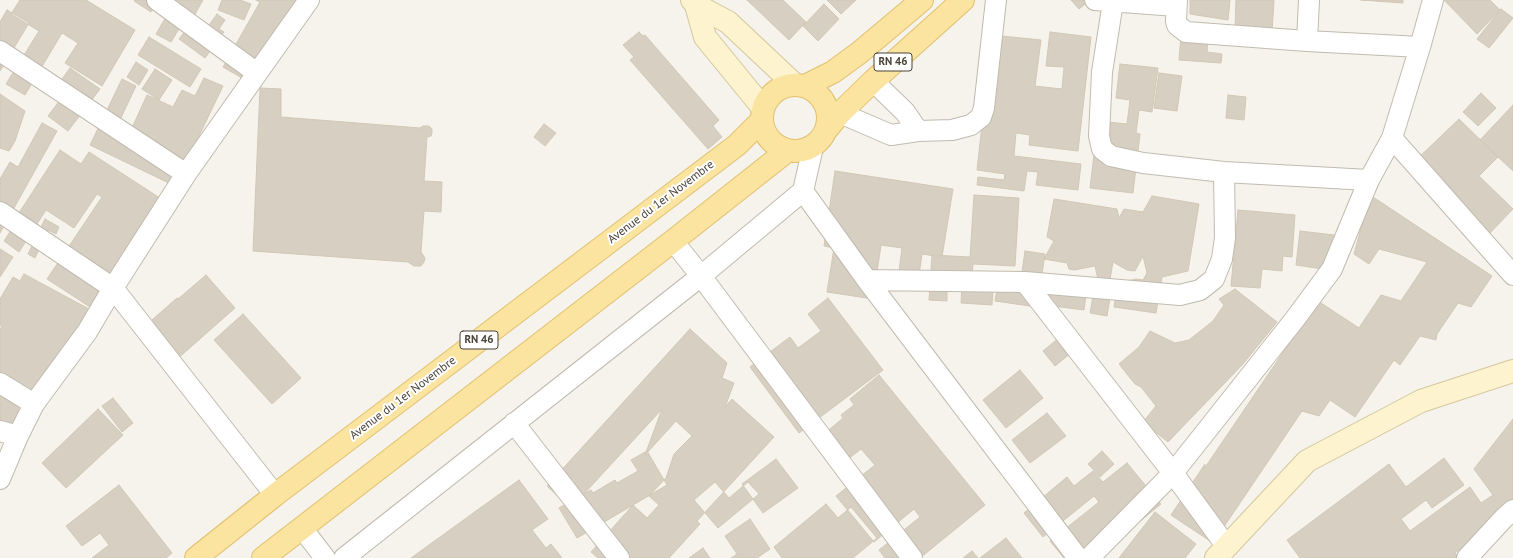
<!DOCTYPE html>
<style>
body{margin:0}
canvas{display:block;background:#f6f3ec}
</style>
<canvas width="1513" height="558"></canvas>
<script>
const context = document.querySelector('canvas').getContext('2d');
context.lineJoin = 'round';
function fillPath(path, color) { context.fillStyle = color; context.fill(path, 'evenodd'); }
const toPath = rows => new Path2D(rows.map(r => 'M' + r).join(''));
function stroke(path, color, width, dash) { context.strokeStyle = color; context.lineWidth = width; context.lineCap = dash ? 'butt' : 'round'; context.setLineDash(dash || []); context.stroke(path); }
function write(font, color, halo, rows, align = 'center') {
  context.font = font + ' "PT Sans",sans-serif'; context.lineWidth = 4; context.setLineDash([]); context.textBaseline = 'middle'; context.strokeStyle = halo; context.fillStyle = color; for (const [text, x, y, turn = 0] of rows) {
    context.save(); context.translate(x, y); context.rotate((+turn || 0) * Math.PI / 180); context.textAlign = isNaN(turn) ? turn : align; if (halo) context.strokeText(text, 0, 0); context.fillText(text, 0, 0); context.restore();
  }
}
const building = toPath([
 [20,0,86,0,135,30,102,86,65,63,78,43,62,33,25,95,6,84,39,31,11,14,20,0],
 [135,0,159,0,151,12,134,1,135,0],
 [176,0,203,0,190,23,185,19,171,42,156,34,176,0],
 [222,0,240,0,251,4,244,20,218,10,222,0],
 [256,0,302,0,254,85,223,67,260,2,256,0],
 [747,0,783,0,806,22,789,40,747,0],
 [827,0,856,0,841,14,827,0],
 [1071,0,1090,0,1079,9,1071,0],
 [1190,0,1230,0,1228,20,1190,14,1190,0],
 [1236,0,1274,0,1272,32,1235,29,1236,0],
 [1361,0,1403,0,1403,3,1361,0],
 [1444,0,1490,0,1500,10,1477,34,1444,0],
 [824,4,839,19,818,41,803,26,824,4],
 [1501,9,1513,18,1489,48,1477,39,1501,9],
 [7,10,29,23,0,71,0,22,7,10],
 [217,14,225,20,219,29,224,32,205,58,179,39,190,25,202,35,217,14],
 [639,32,643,36,645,35,719,120,713,126,722,137,708,149,630,60,634,57,623,45,639,32],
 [1050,32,1091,37,1078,151,1029,145,1030,135,1016,133,1014,156,1081,164,1078,190,1036,185,1038,172,1027,171,1024,191,977,185,978,177,1004,180,1005,174,977,170,992,35,1041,40,1035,86,1062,89,1064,67,1046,66,1050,32],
 [1181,36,1208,38,1207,52,1222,54,1221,63,1179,60,1181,36],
 [149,37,201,69,190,87,138,55,149,37],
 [136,62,148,70,139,85,127,77,136,62],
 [1120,64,1158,68,1152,112,1139,110,1136,133,1140,134,1133,193,1090,188,1098,121,1127,124,1130,100,1116,98,1120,64],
 [70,68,100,89,68,131,48,116,69,88,60,82,70,68],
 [155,69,172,80,159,100,142,89,155,69],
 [1159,73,1182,76,1177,111,1154,108,1159,73],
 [204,78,223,86,175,186,90,145,122,79,136,86,118,124,131,130,147,95,173,107,182,90,195,96,204,78],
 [260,88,281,89,281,117,420,128,423,126,429,126,432,129,432,133,431,136,427,137,424,181,442,182,441,212,424,211,421,252,425,258,424,262,421,266,414,266,408,262,253,251,260,88],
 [1481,93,1496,108,1478,126,1463,112,1481,93],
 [0,94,25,111,15,141,9,151,0,148,0,94],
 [1228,95,1246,97,1244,120,1226,118,1228,95],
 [1513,105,1513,171,1480,140,1513,105],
 [1459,119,1498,157,1479,176,1513,209,1488,235,1441,176,1435,180,1415,161,1459,119],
 [42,123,57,131,0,233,0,179,10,162,18,167,42,123],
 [544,124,556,133,545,146,534,137,544,124],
 [60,150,81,164,89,152,163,200,90,307,47,279,102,197,97,194,74,228,46,210,19,252,4,241,17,221,15,219,60,150],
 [835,171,953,189,942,257,922,254,918,282,898,279,902,248,881,245,873,299,827,292,834,248,824,246,835,171],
 [974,195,1019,198,1015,266,973,264,972,274,994,275,992,305,961,303,962,284,947,284,947,301,929,300,932,255,970,257,974,195],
 [1370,195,1492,276,1471,307,1458,303,1437,334,1436,340,1420,336,1400,365,1394,360,1355,417,1330,400,1319,416,1302,411,1213,543,1171,515,1205,464,1204,469,1318,301,1359,328,1381,295,1401,301,1427,262,1379,249,1369,264,1354,254,1370,195],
 [1152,196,1199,204,1188,271,1162,277,1156,313,1114,307,1118,283,1136,279,1143,280,1147,273,1143,256,1135,271,1127,270,1113,262,1108,291,1110,298,1107,316,1090,313,1094,290,1100,289,1095,266,1074,270,1069,269,1067,263,1044,259,1054,241,1047,237,1054,199,1117,209,1119,218,1124,209,1143,212,1152,196],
 [1238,210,1295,215,1292,257,1283,256,1282,271,1262,269,1260,288,1231,286,1238,210],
 [45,219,59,227,56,234,48,230,35,258,28,254,45,219],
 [1300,231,1334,235,1329,270,1296,265,1300,231],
 [0,249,13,257,0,277,0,249],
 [1025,251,1045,254,1037,307,995,301,999,275,1021,279,1025,251],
 [24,274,89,309,20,434,0,423,0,329,2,326,0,325,0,299,13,277,20,281,24,274],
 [206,275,235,308,167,368,137,333,177,298,178,299,206,275],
 [1050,275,1088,279,1084,310,1046,305,1050,275],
 [1235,289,1277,322,1243,364,1168,442,1143,422,1156,406,1141,387,1135,384,1119,364,1139,347,1150,331,1175,343,1189,340,1213,321,1224,305,1219,299,1235,289],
 [828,298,883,370,799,433,750,367,790,337,798,348,821,331,808,314,828,298],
 [243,314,301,378,272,404,214,340,243,314],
 [690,329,727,363,722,378,734,383,725,407,732,399,774,437,697,521,700,524,669,558,598,558,591,552,633,505,647,518,659,505,649,496,666,478,674,454,692,436,676,421,645,455,662,409,571,508,547,486,690,329],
 [1060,337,1072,352,1055,366,1043,351,1060,337],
 [1020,370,1043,398,1006,428,983,400,1020,370],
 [879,375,985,505,920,558,885,558,879,550,920,517,914,509,874,542,836,496,875,465,861,449,839,466,817,440,843,418,841,415,854,405,850,399,879,375],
 [113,398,133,423,122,432,102,406,113,398],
 [98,409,123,435,66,488,42,463,98,409],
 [1047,413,1066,436,1030,463,1012,440,1047,413],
 [1513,419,1513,514,1493,525,1455,553,1459,558,1300,558,1287,540,1389,464,1406,487,1444,458,1464,485,1432,508,1426,500,1401,519,1410,531,1470,487,1481,503,1493,495,1474,469,1513,419],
 [647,451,667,485,577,538,559,508,591,490,593,493,615,480,617,483,638,471,631,460,647,451],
 [1102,451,1114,464,1100,477,1088,464,1102,451],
 [776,459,798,488,763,513,742,484,776,459],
 [1127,463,1161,504,1095,558,1064,558,1050,541,1099,502,1094,496,1043,537,1024,513,1067,477,1074,486,1093,471,1103,482,1127,463],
 [519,480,548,519,532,530,546,548,551,544,562,558,411,558,519,480],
 [715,482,729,498,748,482,759,494,718,528,694,500,715,482],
 [119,485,172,553,166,558,92,558,109,545,100,533,82,546,66,526,119,485],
 [826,504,838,518,851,507,877,538,853,558,782,558,774,547,826,504],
 [1155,512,1196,544,1185,558,1119,558,1155,512],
 [750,519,770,549,757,558,731,558,737,554,725,536,750,519],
 [1006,538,1022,558,980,558,1006,538],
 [703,548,710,558,689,558,703,548],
 [972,551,978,558,963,558,972,551]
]);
const street = toPath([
 [157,0,257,73],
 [1095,0,1176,6],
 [1177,0,1176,21,1177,25,1186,32,1307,41,1420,47],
 [1113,2,1102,72,1099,136,1102,149,1111,156,1143,163,1224,172,1369,180],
 [1307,41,1309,0],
 [0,51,186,174],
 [873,81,905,112,918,131],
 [840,113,891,135,918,131,952,130,971,125,981,117,984,108,996,0],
 [1392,138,1513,275],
 [803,191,867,280,1078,558],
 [0,212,113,288,275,495],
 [673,241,701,276,912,558],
 [867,280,1025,282,1180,295,1200,290,1214,279,1222,259,1225,238,1224,172],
 [1025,282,1173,473,1227,547],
 [0,383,34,404],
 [514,423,619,558],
 [0,431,18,436],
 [0,479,18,436,34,404,87,332,113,288,186,174,309,0],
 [302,528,325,558],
 [344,558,701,276,803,191,813,147],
 [1089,558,1173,473,1295,319,1332,269,1369,180,1392,138,1420,47,1433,0],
 [1467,558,1504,518,1513,510]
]);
const secondary = toPath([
 [692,0,696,5,728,22,795,85],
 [696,5,705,37,763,108],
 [1216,558,1307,461,1421,401,1513,371]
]);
const primary = toPath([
 '762 118a33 33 0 1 1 66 0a33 33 0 1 1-66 0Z',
 [805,86,833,72,859,53,922,0],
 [828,128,840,113,873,81,963,0],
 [196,558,275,495,737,145,762,120],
 [263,558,673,241,787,151]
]);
const shields = [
 [893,62,38],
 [479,340,38]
];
const shieldNames = [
 ["RN 46",893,62],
 ["RN 46",479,340]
];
const streetNames = [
 ["Avenue du 1er Novembre",661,202,-37],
 ["Avenue du 1er Novembre",403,398,-37]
];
fillPath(building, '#d7cfc2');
stroke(building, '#d2c7b5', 1);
stroke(street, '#c1bbaf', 22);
stroke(secondary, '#d3c79d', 24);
stroke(primary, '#e1c16f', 24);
stroke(street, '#fff', 20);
stroke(secondary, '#fdf3cf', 22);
stroke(primary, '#fbe3a0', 22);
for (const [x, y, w] of shields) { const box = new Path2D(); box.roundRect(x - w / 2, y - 9, w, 18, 3); context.fillStyle = '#fff'; context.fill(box); stroke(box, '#4a443a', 1); }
write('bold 11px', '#4a443a', null, shieldNames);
write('12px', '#4a443a', '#fff', streetNames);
</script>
